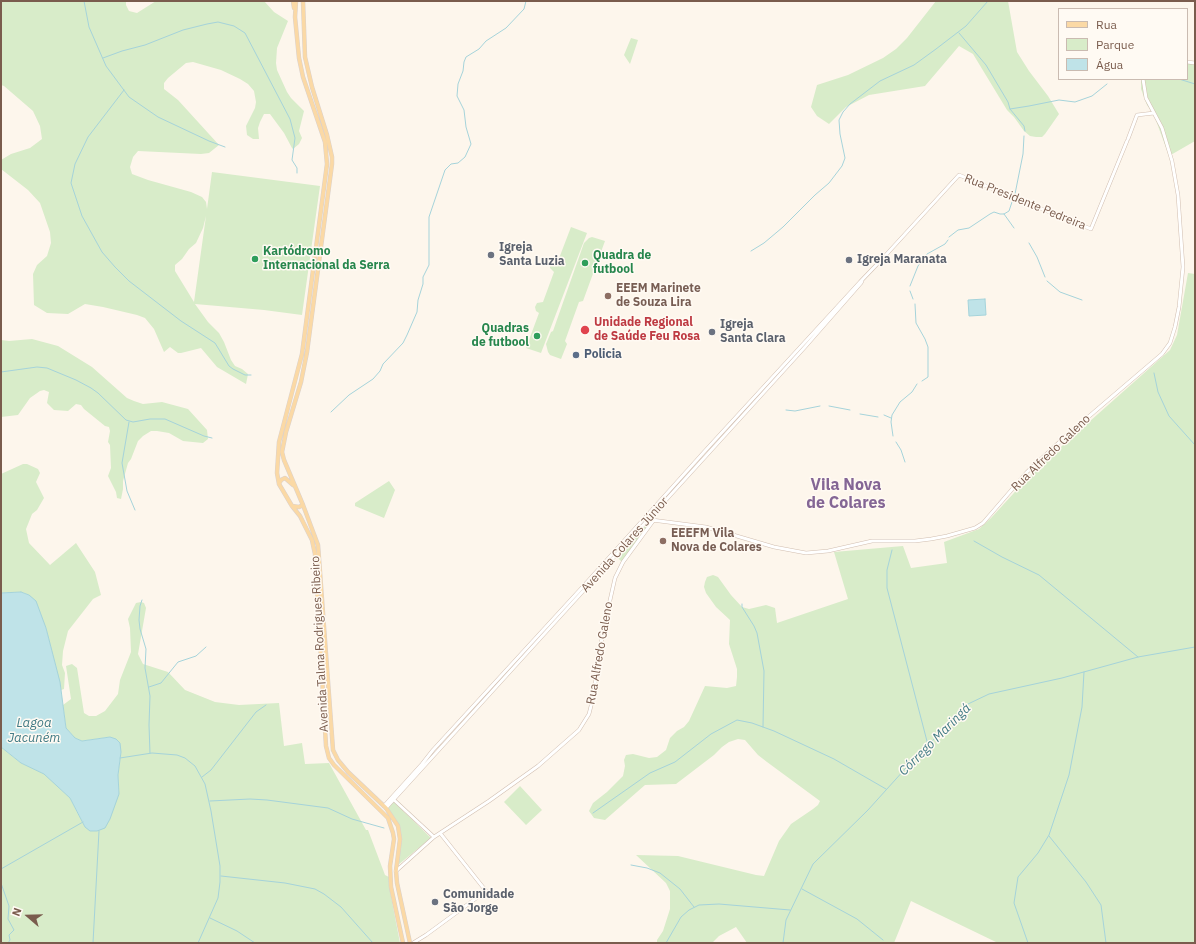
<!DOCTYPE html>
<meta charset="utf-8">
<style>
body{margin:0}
#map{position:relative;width:1196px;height:944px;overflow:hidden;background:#fdf6ec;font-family:"IBM Plex Sans",sans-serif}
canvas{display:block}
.frame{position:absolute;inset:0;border:2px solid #7a5c4d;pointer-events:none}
.legend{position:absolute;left:1058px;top:8px;width:130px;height:72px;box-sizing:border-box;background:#fffaf3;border:1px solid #cabbb1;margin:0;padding:5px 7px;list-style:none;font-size:12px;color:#7a5c4d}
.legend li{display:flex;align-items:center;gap:8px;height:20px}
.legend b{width:20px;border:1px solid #cabbb1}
.north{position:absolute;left:8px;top:896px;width:40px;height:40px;-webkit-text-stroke:3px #fffaf3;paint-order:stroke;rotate:290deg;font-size:11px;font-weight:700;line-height:16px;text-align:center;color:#7a5c4d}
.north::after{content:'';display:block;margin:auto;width:14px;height:18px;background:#7a5c4d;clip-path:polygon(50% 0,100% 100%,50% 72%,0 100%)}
</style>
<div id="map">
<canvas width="1196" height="944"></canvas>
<div class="frame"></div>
<ul class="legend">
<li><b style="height:5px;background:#fbd9a5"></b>Rua</li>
<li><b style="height:11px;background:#d8ecc9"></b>Parque</li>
<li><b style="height:11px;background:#bfe3e8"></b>Água</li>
</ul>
<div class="north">N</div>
</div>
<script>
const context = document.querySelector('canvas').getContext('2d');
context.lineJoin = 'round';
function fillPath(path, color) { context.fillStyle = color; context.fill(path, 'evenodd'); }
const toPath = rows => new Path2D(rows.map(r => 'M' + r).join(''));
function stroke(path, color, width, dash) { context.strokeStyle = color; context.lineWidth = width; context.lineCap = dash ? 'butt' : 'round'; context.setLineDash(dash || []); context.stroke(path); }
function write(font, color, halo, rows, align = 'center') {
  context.font = font + ' "IBM Plex Sans",sans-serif'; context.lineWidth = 3; context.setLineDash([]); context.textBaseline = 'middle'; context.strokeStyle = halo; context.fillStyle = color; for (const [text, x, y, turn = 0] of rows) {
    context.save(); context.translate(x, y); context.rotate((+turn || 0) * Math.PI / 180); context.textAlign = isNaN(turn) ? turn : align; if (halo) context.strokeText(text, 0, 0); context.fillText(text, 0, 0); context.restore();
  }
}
const green = toPath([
 [1,1,126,1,126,5,129,11,137,13,156,1,264,1,274,12,288,21,277,48,276,63,277,70,287,92,291,98,304,111,299,131,302,138,299,144,293,149,292,148,284,133,270,114,264,114,260,122,258,128,259,139,253,139,247,135,246,126,255,108,256,102,254,91,248,84,240,79,221,70,193,62,186,63,168,78,164,83,164,89,178,100,219,145,209,153,201,154,138,151,133,157,130,167,132,174,148,180,191,192,202,197,206,202,207,209,212,172,320,186,302,315,264,310,195,304,208,322,219,333,224,342,231,360,235,366,242,369,248,374,246,384,217,367,201,348,181,353,178,353,170,347,164,352,154,329,145,318,137,315,103,307,85,304,68,314,47,313,34,305,33,274,37,265,47,256,51,243,50,232,40,203,28,190,1,169,1,160,11,154,30,148,42,139,40,126,33,111,4,86,1,85],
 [206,216,194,302,175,271,175,265,182,259,189,249,196,243,203,228],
 [936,1,1008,1,1017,52,1029,71,1048,96,1059,114,1045,134,1042,137,1036,137,1030,136,1024,131,1014,117,1007,110,973,54,959,46,925,86,869,95,846,107,829,124,817,116,811,107,817,85,848,75,883,58,896,49,907,38],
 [631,38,638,40,630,64,624,55],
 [1187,64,1195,64,1195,141,1169,156,1154,115,1147,105,1141,89,1141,79,1187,79],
 [571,227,587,233,541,353,526,348,539,313,536,311,535,307,537,303,543,302,554,272,550,268,550,264,553,261,558,261],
 [592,237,605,241,583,301,579,302,565,341,567,344,561,359,550,355,548,352,546,344,551,332,553,331,584,243,589,238],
 [1188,273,1195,274,1195,943,998,943,911,901,894,943,747,943,736,927,719,936,712,943,657,943,657,940,663,931,670,909,670,891,666,883,636,855,678,856,756,875,764,876,779,841,791,824,813,809,818,805,820,801,767,762,758,755,745,740,738,739,729,742,722,747,714,755,676,784,645,785,605,820,594,818,589,811,593,803,607,792,623,776,625,766,624,760,626,755,633,754,649,758,657,757,666,750,670,738,677,731,684,727,689,721,705,686,727,688,736,686,737,677,737,669,729,644,730,620,716,607,706,593,704,587,705,582,707,577,713,575,718,577,731,595,742,607,749,609,766,605,775,608,777,623,848,599,834,552,903,546,911,568,947,563,944,542,979,529,991,518,1035,470,1170,350,1177,335],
 [32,339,58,346,92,367,127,398,134,401,143,404,162,402,188,409,207,430,208,439,203,443,183,441,169,433,157,431,151,431,143,436,138,441,131,459,128,463,123,481,123,489,121,499,117,498,116,492,108,476,111,468,110,445,108,442,110,431,109,427,105,426,84,409,81,405,76,404,68,411,54,410,47,403,49,392,44,390,40,391,30,398,18,415,1,417,1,340,9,341],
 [23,464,27,464,38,469,40,473,36,482,44,498,37,510,32,514,26,529,29,543,50,565,76,543,95,572,101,595,93,599,68,631,63,651,62,665,65,673,64,689,61,690,46,628,29,595,21,592,1,593,1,531,2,519,1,514,1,474],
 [389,481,395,490,384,518,355,506,355,503],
 [646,523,648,525,622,562,617,557],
 [141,602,144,603,146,608,138,654,143,664,168,672,185,690,215,702,239,705,279,703,284,746,302,743,305,764,329,763,366,830,368,830,385,875,389,877,390,891,400,943,1,943,1,747,21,763,44,773,70,798,85,827,119,794,118,775,121,752,110,737,82,741,75,738,66,728,63,705,71,699,66,666,72,664,77,668,84,713,89,716,96,716,105,711,118,694,120,680,131,652,130,628,128,619,136,603],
 [520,786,542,810,526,825,504,802],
 [393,801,431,838,398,865,398,824,392,814,387,808]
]);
const water = toPath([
 [985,299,986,315,969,316,968,300,985,299],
 [21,592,29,595,36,601,46,628,60,682,66,728,75,738,82,741,110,737,116,739,120,743,121,752,118,775,119,794,110,819,105,828,97,831,90,831,85,827,70,798,44,774,21,763,1,747,1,593,21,592]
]);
const stream = toPath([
 [84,1,89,27,106,66,129,97,158,117,209,141,225,147],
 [959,33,986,65,1008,102,1010,109,1024,126,1025,131],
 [103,58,122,51,145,45,183,30,207,24,218,22,234,26,245,33,290,119,295,138,292,160,297,168,297,173],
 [1179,79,1195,84],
 [124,90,88,137,75,164,71,183,82,216,102,252,115,267,129,281,181,321,215,343,229,366,233,369,245,375,251,375],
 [1010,109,1029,106,1059,100,1075,102,1092,96,1107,84],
 [1015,194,1023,154,1024,136],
 [1004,214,1014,228],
 [949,237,958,230,969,228,990,214,994,212,1000,214,1004,214,1009,211,1012,202],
 [1029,243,1037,257,1045,277],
 [751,251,764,243,783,227,815,195,829,183,842,166,845,158,840,134,839,120,843,112,850,104,880,81,914,65,936,49,966,26,988,1],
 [1047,281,1060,292,1082,300],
 [910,286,918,266,927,254,945,244,948,240],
 [910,291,913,299],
 [915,304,916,323,925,339,928,347,928,377,922,381],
 [1,372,37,367,47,368,76,380,91,388,98,393,126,420,133,422,150,419,165,419,204,436,212,438],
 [1154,373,1158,392,1169,416,1195,445],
 [829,406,850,410],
 [786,410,795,411,820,406],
 [331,412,349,395,373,379,380,371,383,364,403,343,407,335,417,312,418,300,423,284,423,277,429,265,429,217,445,170,451,164,458,163,465,157,471,144,466,127,464,110,457,96,458,84,463,71,464,62,466,57,479,49,486,41,506,28,524,9,526,1],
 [860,414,878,417],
 [884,415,891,418],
 [129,422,122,463,127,491,135,510],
 [893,436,891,422,892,415,900,402,912,392,917,384],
 [896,442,901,450,905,462],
 [974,541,1002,557,1039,575,1138,657],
 [892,550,887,570,887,588,928,745],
 [142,600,140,606,139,620,140,629,146,649,145,668,150,696,149,725,150,753],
 [742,604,742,607,754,626,757,633,764,671,763,727],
 [149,687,161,683,178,662,196,656,206,647],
 [120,758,152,753,177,755,185,758,195,766,205,784,211,811,220,866,220,882,218,898,198,943],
 [202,777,211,770,256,712,266,705],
 [210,801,250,799,267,800,328,808,352,819,384,828],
 [593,813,650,773,675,762,711,734,737,720,752,723,774,731,834,759,886,789],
 [1049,836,1086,882,1101,905,1106,943],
 [631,865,647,868,660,873,680,889,694,907],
 [1,869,83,822],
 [221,876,285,883,315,889,324,894,341,907,373,943],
 [1,883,9,906,8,919,14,930,9,935,10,940,8,943],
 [802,889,857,919,883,940],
 [210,918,237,931,255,943],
 [93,943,99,831],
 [666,943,681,917,689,910,699,905,719,904,790,910],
 [783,943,786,920,813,864,868,810,905,769,968,704,989,694,1062,678,1138,657,1195,647],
 [1028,943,1014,903,1018,877,1038,853,1049,835,1069,775,1082,707,1084,672]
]);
const minor = toPath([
 [1187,62,1195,63],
 [1128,139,1137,115,1154,113],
 [644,519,706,527,774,547,806,553,828,551,872,541,915,541,931,539,947,536,975,528,983,523,1027,472,1066,436,1162,354,1170,343,1175,327,1179,307,1183,267,1178,195,1172,161,1162,128,1146,98,1143,79],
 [393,799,434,837],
 [384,806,422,764,433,750,588,581,704,452,860,282,884,257,959,175,1091,229,1127,141],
 [386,808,805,347,861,283,862,281],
 [396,871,434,837,489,801,538,766,579,730,589,714,594,694,597,665,604,627,615,578,623,562,653,521],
 [413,943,426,935,486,891,440,833]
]);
const major = toPath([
 [293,1,294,8],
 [296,1,295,17,299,58,303,77,325,142,327,164,302,354,279,442,277,473,279,484,292,506,300,516,312,540,315,554,326,746,329,758,334,765,388,818,393,833,394,839,390,866,391,887,403,943],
 [303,1,305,57,312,87,327,135,332,157,332,164,307,352,301,382,286,432,282,452,284,460,303,505,318,545,333,750,338,760,348,772,386,808,398,826,400,839,396,871,397,883,410,943],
 [279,484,281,480,285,478,293,485],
 [292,506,299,507,303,505]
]);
const markers = [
 [491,255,4,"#6b7280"],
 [255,259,4,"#2e9e5b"],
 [849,260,4,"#6b7280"],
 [585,263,4,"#2e9e5b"],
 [608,296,4,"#8d6e63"],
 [585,330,5,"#e0444e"],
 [712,332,4,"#6b7280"],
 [537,336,4,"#2e9e5b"],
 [576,355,4,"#5c6f8a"],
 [663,541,4,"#8d6e63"],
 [435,902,4,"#6b7280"]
];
const streetNames = [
 ["Rua Presidente Pedreira",1025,202,22],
 ["Rua Alfredo Galeno",1051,453,-44],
 ["Avenida Colares Júnior",625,545,-48],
 ["Avenida Talma Rodrigues Ribeiro",320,644,-93],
 ["Rua Alfredo Galeno",600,653,-80]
];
const worshipNames = [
 ["Igreja",499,248],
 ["Santa Luzia",499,262],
 ["Igreja Maranata",857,260],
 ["Igreja",720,325],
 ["Santa Clara",720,339],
 ["Comunidade",443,895],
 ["São Jorge",443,909]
];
const leisureNames = [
 ["Kartódromo",263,252],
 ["Internacional da Serra",263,266],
 ["Quadra de",593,256],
 ["futbool",593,270],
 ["Quadras",529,329,"right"],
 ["de futbool",529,343,"right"]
];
const educationNames = [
 ["EEEM Marinete",616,289],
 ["de Souza Lira",616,303],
 ["EEEFM Vila",671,534],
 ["Nova de Colares",671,548]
];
const healthNames = [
 ["Unidade Regional",594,323],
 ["de Saúde Feu Rosa",594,337]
];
const serviceNames = [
 ["Policia",584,355]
];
const waterNames = [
 ["Lagoa",34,723],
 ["Jacuném",34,738],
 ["Córrego Maringá",935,740,-45]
];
const districtNames = [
 ["Vila Nova",846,485],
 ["de Colares",846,503]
];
fillPath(green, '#d8ecc9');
fillPath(water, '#bfe3e8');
stroke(water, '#a5d3da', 1);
stroke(stream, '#a5d3da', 1);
stroke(minor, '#d1beb0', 4);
stroke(major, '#dad1cd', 4.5);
stroke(minor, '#fff', 3);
stroke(major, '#fbd9a5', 3.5);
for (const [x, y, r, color] of markers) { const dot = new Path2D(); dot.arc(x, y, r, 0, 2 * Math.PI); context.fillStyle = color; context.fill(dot); stroke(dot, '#fffaf3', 1.5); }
write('12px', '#7a5c4d', '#fffaf3', streetNames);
write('bold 12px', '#5b616d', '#fffaf3', worshipNames, 'left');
write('bold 12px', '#27864d', '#fffaf3', leisureNames, 'left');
write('bold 12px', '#785e54', '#fffaf3', educationNames, 'left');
write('bold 12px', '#be3a42', '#fffaf3', healthNames, 'left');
write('bold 12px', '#4e5e75', '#fffaf3', serviceNames, 'left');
write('italic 13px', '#437c86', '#fffaf3', waterNames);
write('bold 16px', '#846695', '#fffaf3', districtNames);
</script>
